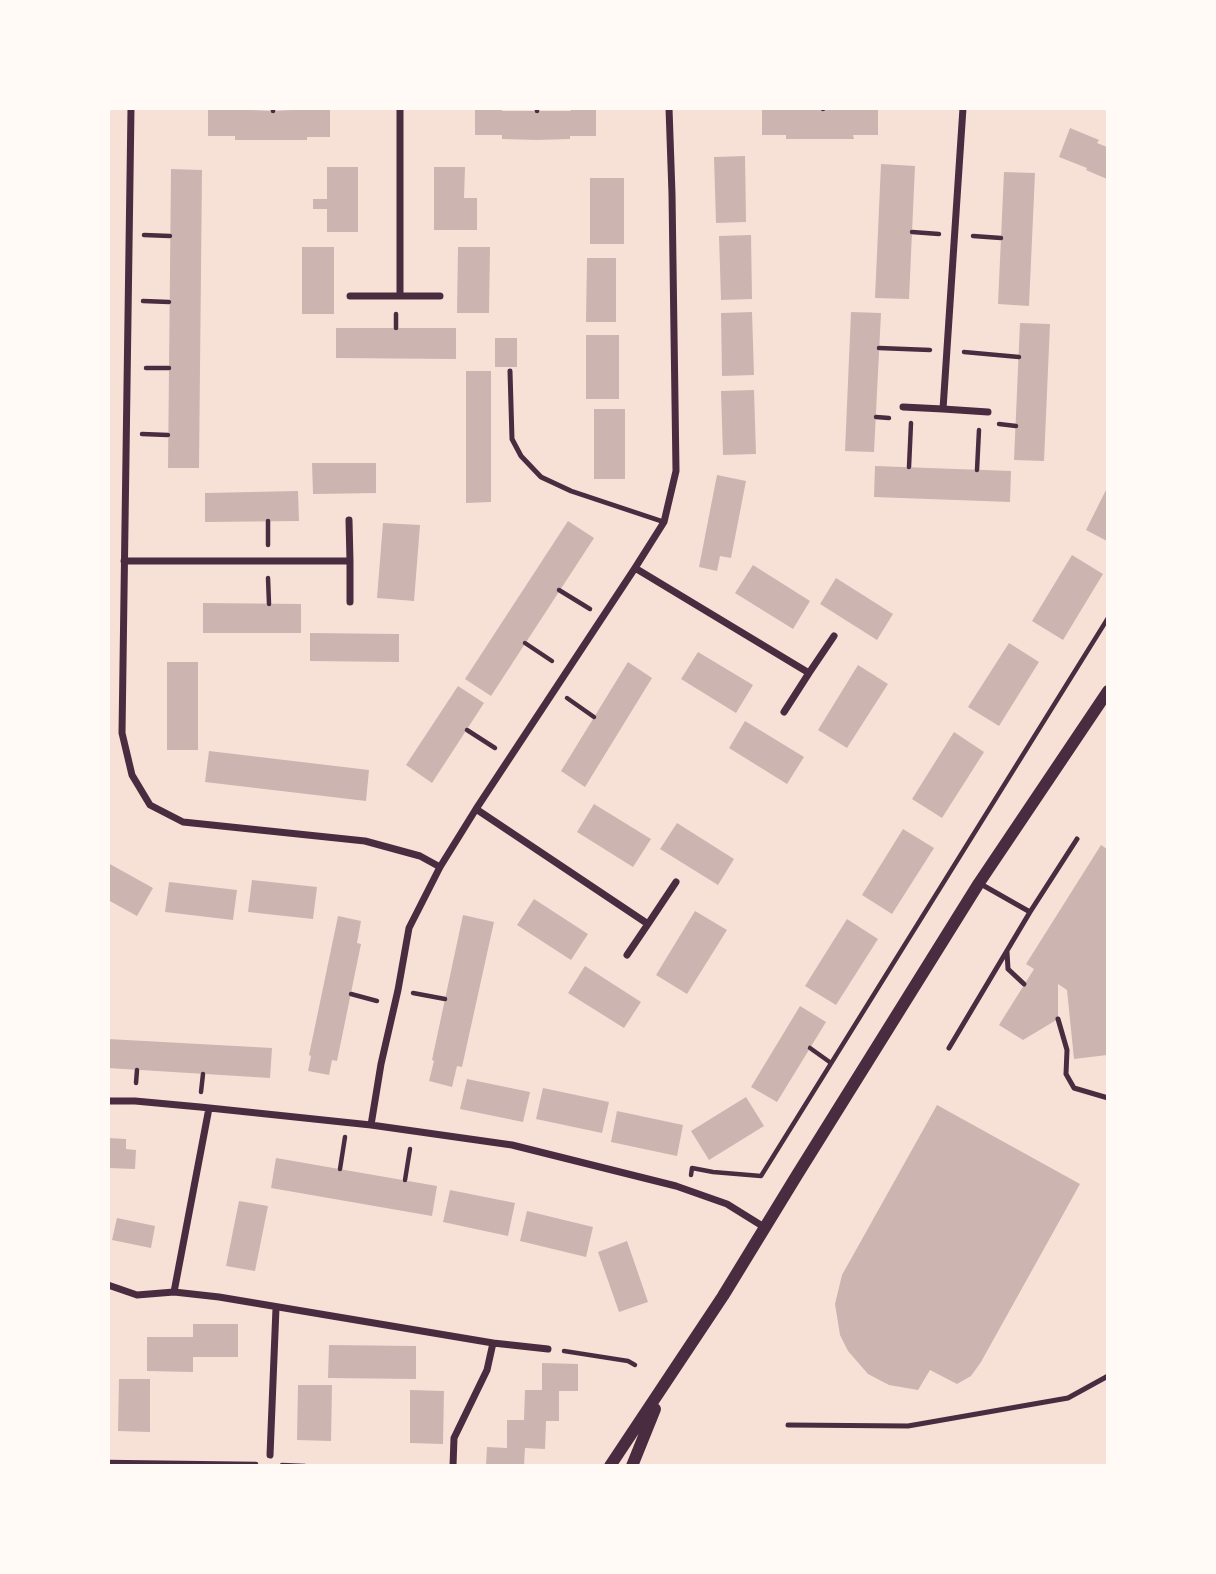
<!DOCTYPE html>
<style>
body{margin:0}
#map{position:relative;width:1216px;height:1574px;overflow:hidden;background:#f7e1d7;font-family:"Fira Sans Condensed",sans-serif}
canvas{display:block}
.frame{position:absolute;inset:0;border:110px solid #fffaf5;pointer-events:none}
</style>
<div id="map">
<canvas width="1216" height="1574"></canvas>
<div class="frame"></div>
</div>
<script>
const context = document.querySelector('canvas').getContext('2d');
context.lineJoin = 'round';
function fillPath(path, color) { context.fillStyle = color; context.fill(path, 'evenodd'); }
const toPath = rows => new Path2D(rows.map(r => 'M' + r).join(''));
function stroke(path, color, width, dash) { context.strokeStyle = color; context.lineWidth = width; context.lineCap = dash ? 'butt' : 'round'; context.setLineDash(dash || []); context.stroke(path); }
const building = toPath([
 [208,108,273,111,330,108,330,137,307,137,307,140,235,140,235,136,208,136],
 [475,108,502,108,502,111,571,111,570,108,596,108,596,136,570,136,570,139,537,140,502,139,502,135,475,135],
 [762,108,878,108,878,135,853,135,854,139,786,139,786,135,762,135],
 [1070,128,1099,140,1097,143,1107,147,1107,179,1086,170,1087,168,1059,157],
 [745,156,746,222,716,223,714,157],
 [881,164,915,166,909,299,875,298],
 [327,167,358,167,358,232,327,232,327,209,313,209,313,199,327,199],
 [434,167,465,167,464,198,477,198,477,230,434,230],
 [171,169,202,170,199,468,168,468],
 [1004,172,1035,173,1029,306,998,304],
 [590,178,624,178,624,244,590,244],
 [751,235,752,299,721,300,719,236],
 [302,247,334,247,334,314,302,314],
 [458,247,490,247,489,313,457,313],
 [587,258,616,258,616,322,586,322],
 [752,312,754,375,722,376,721,313],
 [851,312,881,313,874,452,845,451],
 [1020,323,1050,324,1044,461,1014,460],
 [336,328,456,328,456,359,336,358],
 [586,335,619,335,619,399,586,399],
 [495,338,517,338,517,367,495,367],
 [466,371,491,371,491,502,466,503],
 [754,390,756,454,723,455,721,391],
 [594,409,625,409,625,479,594,479],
 [312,463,376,463,376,493,313,494],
 [875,466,1011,471,1010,502,874,497],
 [717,475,746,481,731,558,720,556,717,571,699,567],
 [1107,488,1107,541,1086,530],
 [298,491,299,521,205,522,205,493],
 [568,521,594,538,491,696,465,679],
 [383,523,420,525,414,601,377,598],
 [1072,555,1103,574,1063,640,1032,621],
 [753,565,810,601,793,629,735,593],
 [836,578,893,614,877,640,820,604],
 [203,603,301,604,301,633,203,633],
 [310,633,399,634,399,662,310,661],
 [1009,643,1039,662,999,726,968,707],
 [698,652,753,685,736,713,681,679],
 [167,662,198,662,198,750,167,750],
 [628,662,652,678,585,787,561,771],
 [858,665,888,684,847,748,818,730],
 [458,686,484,703,432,783,406,765],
 [745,721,804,757,787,784,729,748],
 [954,732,984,752,942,818,912,799],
 [209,751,369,770,366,801,205,782],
 [594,804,651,839,633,867,577,832],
 [677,823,734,859,718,885,660,849],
 [903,829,934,848,892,914,862,895],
 [1101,845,1107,849,1107,1055,1074,1059,1067,990,1058,984,1058,1019,1023,1040,999,1025,1034,969,1026,964],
 [108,863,153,888,137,916,108,900],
 [252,880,317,887,313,919,248,912],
 [169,882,237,890,233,920,165,912],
 [534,899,588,934,571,960,517,925],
 [695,911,727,930,687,994,656,975],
 [463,915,494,922,462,1067,457,1066,452,1087,429,1081,434,1061,432,1060],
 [338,916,361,921,357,943,361,944,337,1061,332,1060,329,1075,308,1071,311,1056,309,1055],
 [847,919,878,939,836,1005,805,986],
 [585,966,641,1002,624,1028,568,993],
 [800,1006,826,1022,777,1102,751,1087],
 [108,1039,272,1048,270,1078,108,1068],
 [467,1079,530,1092,523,1122,460,1109],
 [543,1088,609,1102,602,1133,536,1119],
 [746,1097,764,1126,709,1160,691,1131],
 [937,1105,1080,1184,981,1362,971,1376,957,1384,930,1370,918,1390,889,1385,868,1374,848,1351,840,1335,835,1304,842,1275],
 [617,1111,683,1125,677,1156,611,1142],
 [108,1138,126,1139,126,1149,136,1150,135,1169,108,1168],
 [276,1158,437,1186,432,1216,271,1188],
 [450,1190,515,1203,508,1236,443,1222],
 [239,1201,268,1206,255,1271,226,1266],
 [527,1211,593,1227,586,1257,520,1241],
 [117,1218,155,1226,151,1248,112,1240],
 [627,1241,648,1302,619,1312,598,1252],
 [193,1324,238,1324,238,1357,193,1357,193,1372,147,1371,147,1337,193,1337],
 [329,1345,416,1346,416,1379,328,1378],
 [542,1363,578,1364,578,1391,559,1391,559,1421,546,1421,545,1449,525,1448,524,1466,486,1466,487,1447,507,1448,507,1420,524,1420,525,1390,542,1390],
 [119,1379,150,1379,150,1432,118,1431],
 [298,1385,332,1385,331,1441,297,1440],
 [410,1390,444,1391,443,1444,410,1443]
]);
const path = toPath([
 [537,108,537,111],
 [823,108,823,109],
 [273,111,273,108],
 [912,232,939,234],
 [144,235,170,236],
 [973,236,1001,238],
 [143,301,169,302],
 [396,314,396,328],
 [879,348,930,350],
 [964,352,1019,357],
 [146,368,169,368],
 [876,417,889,418],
 [999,424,1016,426],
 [142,434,168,435],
 [909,467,911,423],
 [977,470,979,430],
 [268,521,268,545],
 [268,578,269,604],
 [559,590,590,609],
 [525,643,552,661],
 [567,698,594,717],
 [467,730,495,748],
 [413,993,445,999],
 [351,994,377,1001],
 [810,1048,831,1063],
 [136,1083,137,1070],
 [201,1092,203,1074],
 [340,1169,345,1137],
 [691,1175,692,1168,713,1172,761,1176,1108,618],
 [405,1180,410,1149],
 [564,1351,628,1361,635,1365],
 [108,1462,256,1464],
 [282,1465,305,1466]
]);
const service = toPath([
 [510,371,512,439,521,456,541,477,571,491,664,522],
 [1030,912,1077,839],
 [1007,952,1008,969,1024,984],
 [1058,1019,1067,1050,1066,1074,1074,1088,1108,1098],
 [949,1048,1030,912,979,883],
 [788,1425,908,1426,1068,1398,1108,1376]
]);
const minor = toPath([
 [131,108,122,733,132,775,150,805,183,822,365,841,420,856,440,867],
 [400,108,400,296,440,296],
 [963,108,943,409,988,412],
 [350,296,400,296],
 [903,407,943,409],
 [124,561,350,561,349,520],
 [350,561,350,602],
 [635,568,809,673,834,636],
 [784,712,809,673],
 [476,809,648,924,676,882],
 [627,955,648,924],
 [108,1101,135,1101,200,1107,371,1125,512,1145,676,1186,727,1204,764,1227],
 [371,1125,381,1064,398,990,409,928,440,867,476,809,635,568,664,522,676,471,672,194,669,108],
 [108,1285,137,1295,174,1292,219,1297,493,1343,548,1349],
 [174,1292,209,1108],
 [270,1455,276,1308],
 [453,1466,454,1438,487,1370,493,1343]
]);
const tertiary = toPath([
 [610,1466,723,1296,797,1175,979,883,1108,691],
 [632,1466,655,1409]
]);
fillPath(building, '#ccb4b1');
stroke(path, '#4a2c40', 4.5);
stroke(service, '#4a2c40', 5);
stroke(minor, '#4a2c40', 7);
stroke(tertiary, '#4a2c40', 12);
</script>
